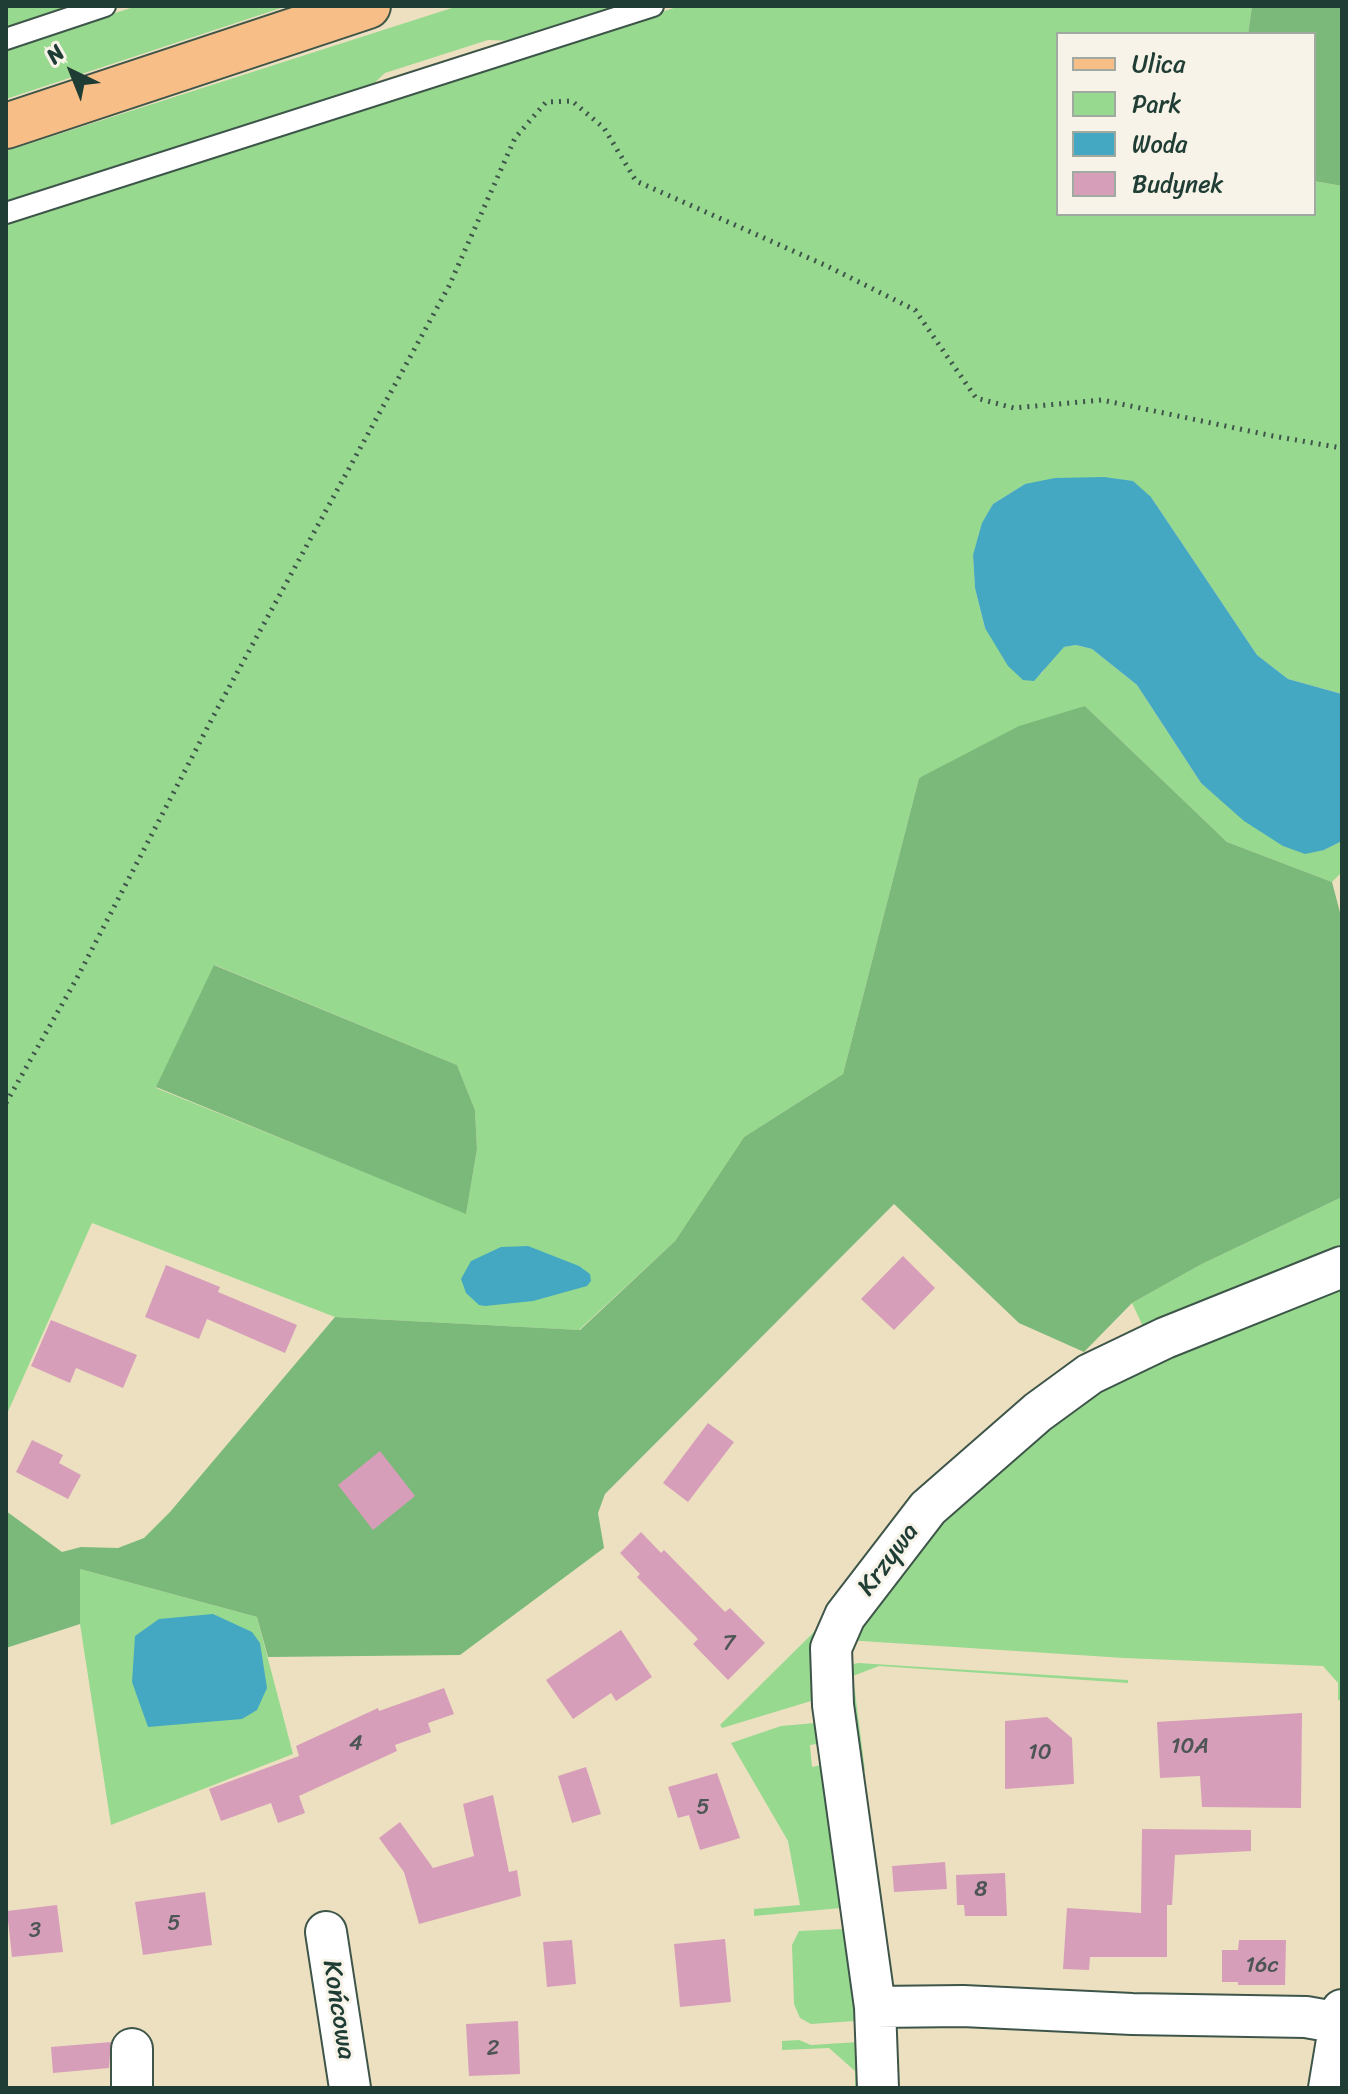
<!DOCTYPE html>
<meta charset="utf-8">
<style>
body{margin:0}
#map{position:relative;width:1348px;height:2094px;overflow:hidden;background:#ece0c0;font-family:Sriracha,sans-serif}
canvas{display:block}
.frame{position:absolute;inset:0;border:8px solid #1f3d34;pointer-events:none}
.legend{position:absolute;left:1056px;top:32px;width:260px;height:184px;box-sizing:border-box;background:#f7f3e8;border:2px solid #a1aaa0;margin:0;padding:10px 14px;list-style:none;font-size:24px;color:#1f3d34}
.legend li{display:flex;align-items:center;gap:16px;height:40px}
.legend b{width:40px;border:2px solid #a1aaa0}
.north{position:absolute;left:32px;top:32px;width:80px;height:80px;-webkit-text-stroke:6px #f7f3e8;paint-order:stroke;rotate:317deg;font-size:22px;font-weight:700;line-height:32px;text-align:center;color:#1f3d34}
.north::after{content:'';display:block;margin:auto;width:28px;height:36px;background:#1f3d34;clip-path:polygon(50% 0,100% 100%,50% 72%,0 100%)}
</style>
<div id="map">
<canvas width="1348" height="2094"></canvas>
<div class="frame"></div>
<ul class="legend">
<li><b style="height:10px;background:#f7be87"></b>Ulica</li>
<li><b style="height:22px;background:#98d990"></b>Park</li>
<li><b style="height:22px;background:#44a8c3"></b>Woda</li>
<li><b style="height:22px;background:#d79eb9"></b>Budynek</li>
</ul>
<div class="north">N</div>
</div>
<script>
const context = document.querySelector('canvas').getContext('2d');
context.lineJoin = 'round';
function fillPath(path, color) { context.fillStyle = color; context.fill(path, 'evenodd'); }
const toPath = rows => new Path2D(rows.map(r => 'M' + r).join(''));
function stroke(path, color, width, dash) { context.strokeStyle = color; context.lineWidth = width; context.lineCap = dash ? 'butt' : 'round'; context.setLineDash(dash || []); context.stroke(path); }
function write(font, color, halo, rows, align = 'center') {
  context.font = font + ' Sriracha,sans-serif'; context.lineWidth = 6; context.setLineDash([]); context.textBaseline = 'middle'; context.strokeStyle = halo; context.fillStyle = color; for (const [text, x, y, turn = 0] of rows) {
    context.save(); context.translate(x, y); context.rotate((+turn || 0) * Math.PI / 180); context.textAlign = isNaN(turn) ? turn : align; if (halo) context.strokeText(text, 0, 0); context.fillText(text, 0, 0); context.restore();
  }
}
const green = toPath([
 [6,6,77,6,6,29],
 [137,6,287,6,6,99,6,48],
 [458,6,623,6,515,41,488,40,385,73,369,88,6,205,6,151],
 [680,6,1252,6,1248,34,1058,34,1058,214,1314,214,1314,181,1342,186,1342,694,1288,679,1257,655,1151,497,1025,484,993,504,973,555,975,588,985,628,1041,674,1052,658,1064,647,1076,645,1092,649,1137,685,1201,783,1324,850,1342,841,1342,879,1340,874,1332,882,1227,842,1085,706,919,778,843,1074,744,1137,675,1241,579,1330,335,1317,92,1223,6,1416,6,222],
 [215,965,457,1065,475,1110,477,1149,466,1213,156,1088],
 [1342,1197,1342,1260,1147,1335,1132,1303,1200,1265],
 [1342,1277,1342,1698,1338,1701,1338,1683,1323,1666,1124,1658,846,1640,890,1566,1049,1410],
 [80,1569,257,1617,293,1754,111,1825,80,1624],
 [820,1626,820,1690,811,1701,722,1728,720,1725],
 [858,1663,1128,1680,1128,1683,879,1666,853,1676,865,1771,850,1765,841,1667],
 [815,1723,824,1731,817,1744,810,1745,812,1767,821,1765,832,1774,849,1896,841,1908,754,1916,754,1909,800,1905,788,1841,731,1743,781,1726],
 [843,1929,856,1937,867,2010,855,2021,811,2024,800,2018,794,2004,792,1945,799,1931],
 [799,2040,811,2045,858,2042,870,2088,855,2088,855,2071,829,2048,782,2050,782,2041]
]);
const forest = toPath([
 [1252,6,1342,6,1342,186,1314,181,1314,34,1248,34],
 [1085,706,1227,842,1332,882,1342,920,1342,1197,1200,1265,1132,1303,1084,1352,1019,1323,894,1204,605,1494,598,1513,604,1548,460,1655,268,1657,257,1617,80,1569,80,1624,6,1648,6,1511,62,1552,81,1547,118,1548,144,1538,170,1512,335,1317,580,1330,675,1241,744,1137,843,1074,919,778,1019,726],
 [214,965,457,1065,475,1110,477,1149,466,1214,156,1087]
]);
const water = toPath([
 [1104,477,1133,481,1151,497,1257,655,1288,679,1342,694,1342,841,1324,850,1305,854,1283,846,1244,821,1201,783,1137,685,1092,649,1076,645,1064,647,1034,681,1023,680,1008,666,985,628,975,588,973,555,982,523,993,504,1025,484,1055,478],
 [528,1246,579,1266,590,1274,591,1281,587,1286,533,1301,485,1306,479,1305,466,1293,461,1279,471,1261,501,1247],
 [213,1614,252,1632,260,1643,267,1688,257,1710,242,1719,148,1727,132,1682,135,1636,159,1619]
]);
const building = toPath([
 [903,1256,935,1288,894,1330,861,1299],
 [166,1265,220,1287,218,1292,297,1325,285,1353,207,1319,199,1339,145,1317],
 [51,1320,137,1355,123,1388,76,1368,70,1383,31,1366],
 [708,1423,734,1442,688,1502,663,1483],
 [32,1440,63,1455,59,1463,81,1475,68,1499,16,1472],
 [380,1451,415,1496,373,1530,338,1485],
 [641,1532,661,1553,664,1550,725,1612,730,1608,765,1643,728,1680,693,1644,698,1639,637,1577,640,1574,620,1553],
 [621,1630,652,1677,616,1701,611,1693,573,1719,546,1680],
 [444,1688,454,1714,428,1723,431,1732,395,1745,397,1751,299,1796,305,1813,278,1823,271,1803,221,1821,209,1789,299,1756,296,1746,378,1708,379,1711],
 [1302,1713,1301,1808,1202,1807,1200,1776,1160,1778,1157,1722],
 [1047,1717,1072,1738,1074,1784,1005,1789,1005,1721],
 [586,1767,601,1814,572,1823,558,1776],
 [717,1773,740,1838,700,1850,689,1815,678,1818,668,1787],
 [493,1795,509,1872,517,1870,521,1896,419,1924,404,1872,379,1838,400,1822,433,1868,474,1856,463,1804],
 [1142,1829,1251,1830,1251,1851,1175,1855,1172,1905,1167,1905,1167,1957,1090,1957,1089,1970,1063,1969,1067,1908,1141,1913],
 [945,1862,947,1889,894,1892,892,1866],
 [1005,1873,1007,1916,965,1916,964,1905,957,1905,956,1875],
 [205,1892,212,1945,143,1955,135,1902],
 [57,1905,63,1952,12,1957,7,1911],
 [725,1939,731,2002,680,2007,674,1944],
 [572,1940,576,1984,547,1987,543,1942],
 [1239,1940,1286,1940,1285,1985,1238,1985,1238,1982,1222,1982,1222,1950,1238,1950],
 [518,2021,520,2074,469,2076,466,2024],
 [111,2042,109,2068,53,2073,51,2047]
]);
const path = toPath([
 [6,1103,77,978,215,713,449,286,515,138,546,102,572,101,604,128,636,181,827,266,915,310,976,398,1014,408,1102,400,1273,436,1342,448]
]);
const lane = toPath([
 [6,39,105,6],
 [6,213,653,6]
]);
const street = toPath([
 [326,1932,350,2088],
 [875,2007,963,2006,1132,2014,1306,2017,1340,2023],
 [132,2049,132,2088],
 [878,2088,875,2007,833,1705,831,1648,845,1616,928,1508,1038,1412,1090,1374,1165,1338,1342,1267],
 [1329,2088,1342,2010]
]);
const primary = toPath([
 [6,126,368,6]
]);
const numberNames = [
 ["7",729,1644],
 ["4",356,1744],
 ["10A",1190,1747],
 ["10",1040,1753],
 ["5",703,1808],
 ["8",981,1890],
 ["5",174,1924],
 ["3",35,1931],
 ["16c",1262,1966],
 ["2",493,2049]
];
const streetNames = [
 ["Krzywa",889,1560,-53],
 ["Końcowa",338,2010,81]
];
fillPath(green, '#98d990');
fillPath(forest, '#7ab97a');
fillPath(water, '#44a8c3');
fillPath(building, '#d79eb9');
stroke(lane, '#3e5549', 24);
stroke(street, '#3e5549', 44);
stroke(primary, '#3e5549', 48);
stroke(path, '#3e5549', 5, [2, 6]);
stroke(lane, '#fff', 20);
stroke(street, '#fff', 40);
stroke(primary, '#f7be87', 44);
write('22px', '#4d5555', null, numberNames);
write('26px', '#1f3d34', '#f7f3e8', streetNames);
</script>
